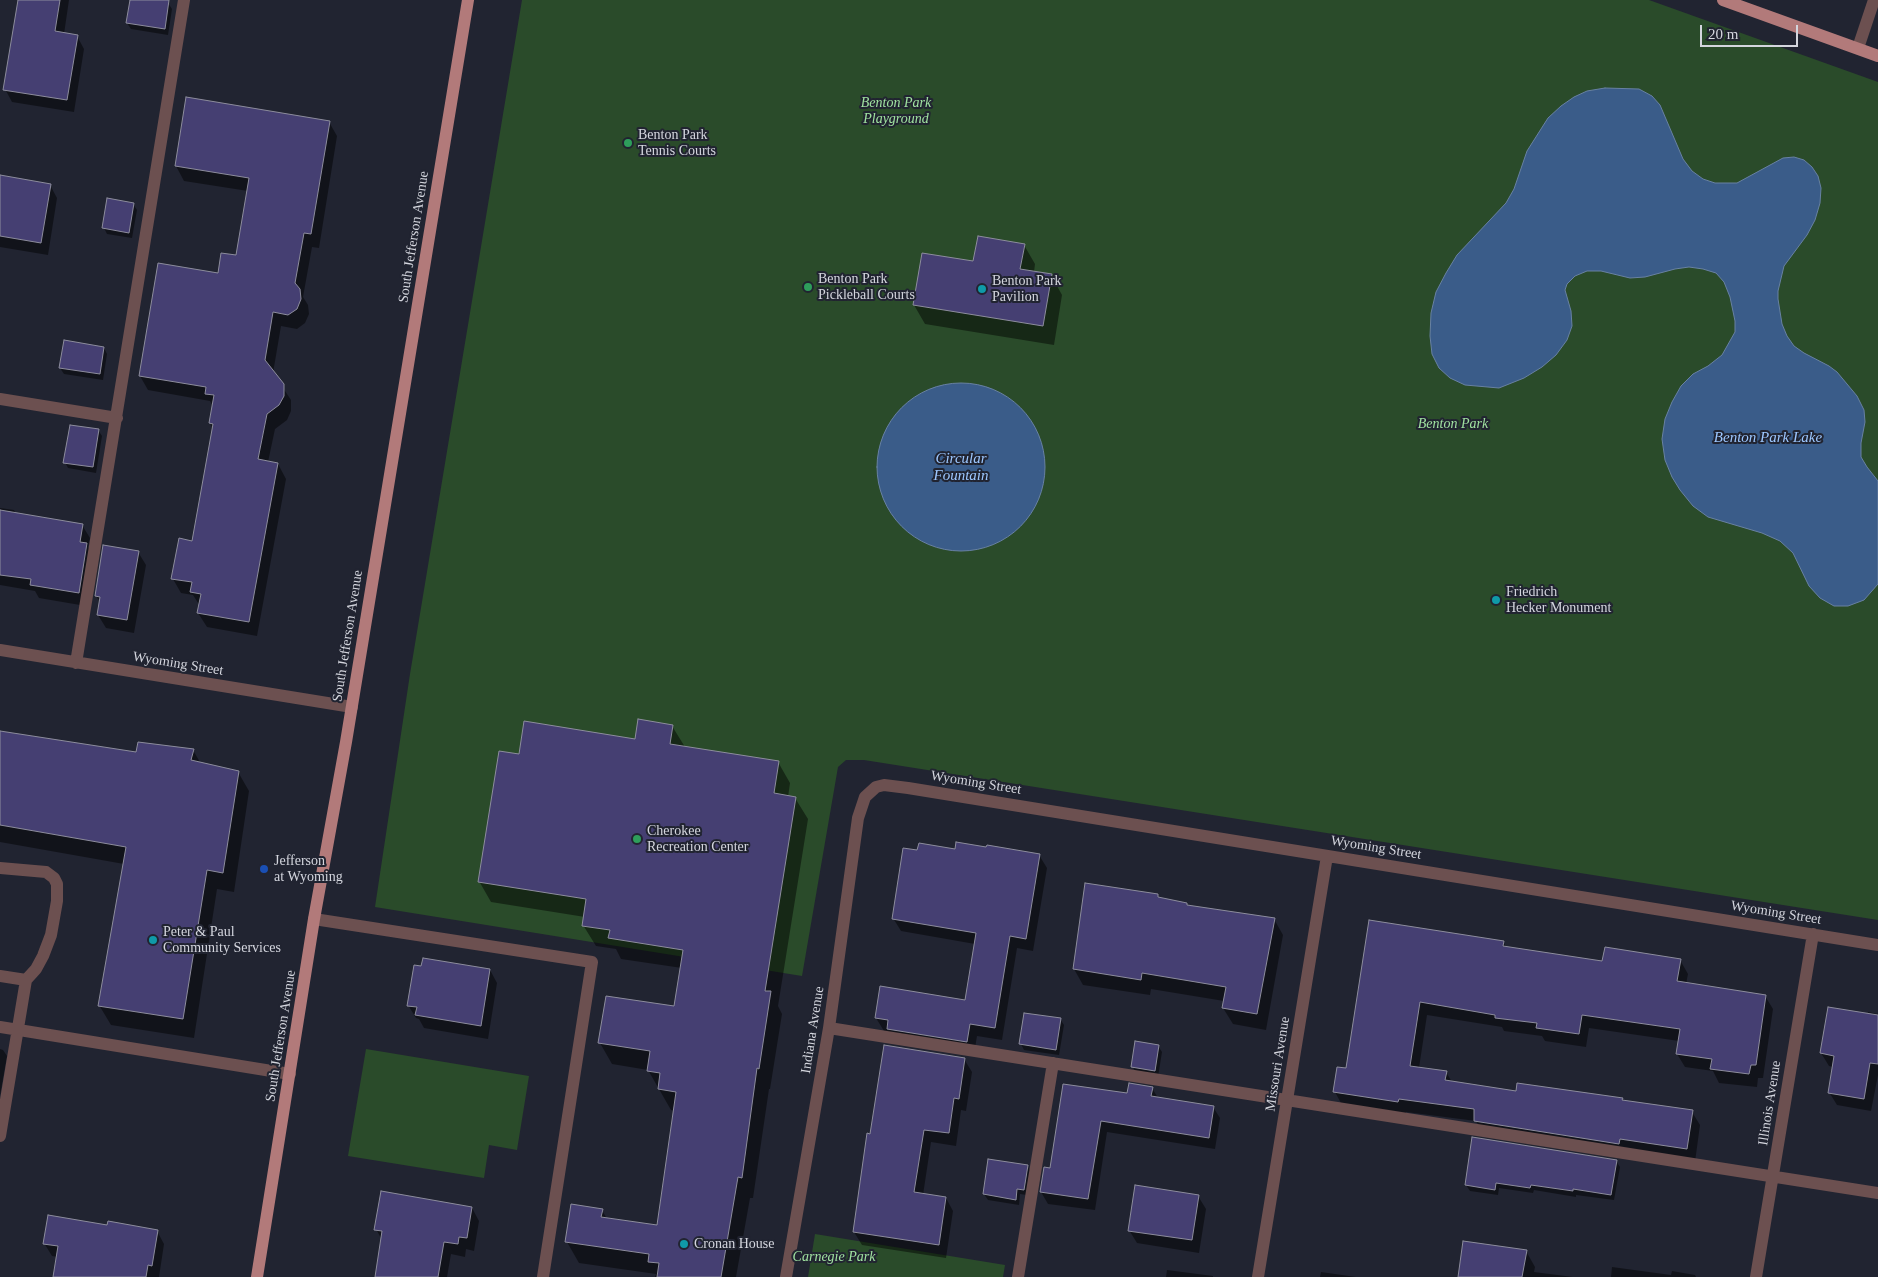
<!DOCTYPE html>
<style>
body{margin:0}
#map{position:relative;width:1878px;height:1277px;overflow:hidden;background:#212431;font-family:"Times New Roman",serif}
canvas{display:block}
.scale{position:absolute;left:1700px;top:25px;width:98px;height:22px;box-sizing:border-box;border:2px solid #d4d6de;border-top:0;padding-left:6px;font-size:15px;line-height:18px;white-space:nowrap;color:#d4d6de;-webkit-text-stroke:4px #212431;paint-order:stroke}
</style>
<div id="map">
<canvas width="1878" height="1277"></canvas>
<div class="scale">20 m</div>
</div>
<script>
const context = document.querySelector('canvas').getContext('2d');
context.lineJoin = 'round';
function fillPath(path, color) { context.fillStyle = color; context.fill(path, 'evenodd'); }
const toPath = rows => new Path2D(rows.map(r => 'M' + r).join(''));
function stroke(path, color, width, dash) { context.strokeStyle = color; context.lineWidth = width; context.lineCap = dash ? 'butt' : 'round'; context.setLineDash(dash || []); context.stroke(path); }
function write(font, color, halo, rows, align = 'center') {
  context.font = font + ' "Times New Roman",serif'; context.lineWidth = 4; context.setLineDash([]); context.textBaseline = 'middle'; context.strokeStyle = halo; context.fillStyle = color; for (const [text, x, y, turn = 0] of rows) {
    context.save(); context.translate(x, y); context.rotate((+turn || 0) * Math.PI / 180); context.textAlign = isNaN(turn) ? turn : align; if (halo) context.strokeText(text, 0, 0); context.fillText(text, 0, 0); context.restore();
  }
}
const green = toPath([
 [522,0,1649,0,1878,82,1878,920,864,760,846,760,838,767,802,976,375,907,410,674],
 [366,1049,529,1076,517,1150,489,1145,484,1178,348,1156],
 [815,1234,1005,1265,1003,1277,808,1277]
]);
const water = toPath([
 [1605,88,1639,89,1652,96,1660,105,1683,159,1692,171,1703,179,1715,183,1737,183,1783,158,1794,157,1804,160,1812,167,1818,176,1821,188,1820,203,1815,220,1807,235,1784,266,1778,291,1778,299,1782,324,1787,336,1794,346,1804,353,1829,366,1837,372,1857,396,1864,410,1865,422,1861,443,1861,457,1867,467,1878,481,1878,584,1864,600,1848,606,1834,606,1820,598,1809,586,1793,553,1780,541,1762,533,1708,517,1693,506,1680,490,1672,477,1665,460,1662,439,1665,419,1672,402,1681,386,1693,374,1708,366,1722,355,1735,332,1735,321,1730,297,1724,282,1716,273,1703,269,1689,267,1675,269,1645,277,1630,278,1601,271,1587,271,1575,276,1567,284,1565,290,1571,311,1572,326,1567,340,1556,355,1542,367,1524,378,1499,388,1465,385,1450,378,1439,368,1432,354,1430,336,1431,313,1436,292,1446,273,1457,255,1506,203,1514,189,1527,151,1548,118,1561,106,1574,97,1587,91,1605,88],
 '877 467a84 84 0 1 1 168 0a84 84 0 1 1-168 0Z'
]);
const shadow = toPath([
 [19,0,69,0,64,34,77,36,84,49,74,112,12,102,5,89],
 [131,0,152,0,168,3,172,9,168,35,131,29,127,23],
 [329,122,337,136,319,248,312,247,303,297,308,305,309,314,305,323,297,329,281,326,273,373,291,400,291,411,287,420,275,429,268,462,278,464,286,479,257,636,207,627,198,613,200,606,193,595,181,593,173,579,193,542,213,429,210,423,213,406,210,401,148,390,140,376,219,274,237,257,248,191,184,181,176,166],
 [0,176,50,185,57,198,48,255,0,247],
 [133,204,137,210,132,238,107,234,104,228],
 [1024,245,1035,264,1034,272,1051,275,1062,295,1054,345,925,324,914,305,974,262],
 [104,348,107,354,103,380,64,374,60,368],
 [98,430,102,436,96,473,68,468,65,462],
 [0,508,14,510,16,514,82,525,90,538,88,547,94,557,86,606,39,598,35,591,0,585],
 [138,552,146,565,134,633,106,628,98,615,101,603,96,596],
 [672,726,685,747,778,762,790,783,788,797,795,798,808,819,778,1006,782,1014,770,1089,769,1089,753,1198,750,1198,736,1277,655,1277,656,1274,579,1263,567,1242,602,1210,607,1219,658,1227,675,1111,671,1110,648,1070,612,1064,600,1043,675,1008,682,968,621,959,616,949,596,946,583,925,585,917,491,902,479,881,520,755,636,740],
 [0,732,137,754,193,750,201,764,238,772,249,791,234,892,217,889,194,1038,111,1025,99,1005,124,864,0,842],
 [956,850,1039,855,1047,868,1033,951,1017,948,1002,1040,977,1036,974,1054,884,1031,876,1018,966,1001,975,944,901,931,893,918,918,852],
 [1158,895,1160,899,1188,906,1274,919,1283,935,1266,1030,1233,1024,1223,1008,1224,1001,1151,989,1150,995,1083,985,1074,969],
 [1370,921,1503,942,1507,948,1604,963,1680,960,1688,974,1686,984,1765,996,1773,1009,1763,1078,1758,1078,1757,1087,1719,1083,1713,1071,1685,1067,1677,1054,1679,1041,1589,1028,1586,1047,1545,1041,1542,1036,1504,1031,1502,1027,1427,1015,1419,1068,1446,1072,1452,1082,1517,1092,1622,1099,1623,1101,1692,1112,1700,1125,1695,1162,1484,1135,1476,1121,1406,1112,1405,1115,1342,1105,1335,1092,1347,1070],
 [490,970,497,983,488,1039,424,1028,419,1019,416,1018,408,1005],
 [1868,1012,1878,1014,1878,1075,1871,1111,1837,1105,1829,1092,1833,1067,1829,1066,1821,1053,1868,1015],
 [1060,1019,1064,1025,1059,1055,1024,1050,1021,1044],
 [1158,1046,1162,1052,1158,1077,1136,1073,1133,1067],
 [0,1049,3,1050,7,1056,0,1096],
 [964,1059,972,1072,966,1111,961,1110,956,1146,931,1142,923,1195,946,1198,953,1211,946,1258,862,1245,854,1232],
 [1064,1085,1128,1095,1152,1088,1158,1098,1213,1107,1220,1118,1215,1149,1107,1132,1095,1210,1048,1204,1041,1192,1051,1170],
 [1473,1139,1616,1161,1620,1167,1614,1200,1576,1195,1576,1197,1534,1190,1533,1193,1499,1188,1498,1195,1470,1191,1466,1185],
 [1027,1166,1031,1172,1027,1195,1020,1194,1019,1205,988,1200,984,1194],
 [1198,1196,1206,1209,1199,1253,1137,1243,1129,1230],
 [472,1208,479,1221,474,1251,466,1249,465,1257,451,1254,447,1277,376,1277,382,1240,376,1229],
 [108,1227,157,1231,164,1244,159,1277,54,1277,58,1257,52,1256,44,1243],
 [1526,1251,1535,1267,1534,1272,1573,1277,1459,1277],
 [1612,1267,1671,1275,1672,1271,1695,1275,1696,1277,1611,1277],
 [1167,1270,1213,1276,1213,1277,1166,1277],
 [1321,1272,1356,1277,1320,1277]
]);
const building = toPath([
 [18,0,60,0,55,31,78,35,67,100,3,90,18,0],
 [130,0,169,0,165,29,126,23,130,0],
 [186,97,330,121,311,234,304,233,295,283,300,289,301,299,297,309,288,315,273,312,265,360,284,384,284,396,279,405,267,414,258,459,278,463,249,622,197,613,201,594,190,592,192,582,171,579,179,538,192,541,213,424,209,423,214,395,205,394,206,387,139,376,158,263,218,273,221,253,236,255,249,178,175,166,186,97],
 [0,175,51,184,41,243,0,236,0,175],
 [107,198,134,203,129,233,102,228,107,198],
 [978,236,1025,244,1020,269,1052,274,1043,326,913,305,922,253,973,261,978,236],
 [64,340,104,347,100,374,59,368,64,340],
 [70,425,99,429,93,467,63,463,70,425],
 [0,510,83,524,80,542,87,543,79,593,30,585,31,579,0,575,0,510],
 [103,545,139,551,127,620,97,615,100,597,95,596,103,545],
 [638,719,673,725,670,744,779,761,774,793,796,797,765,991,771,991,759,1069,757,1068,742,1178,738,1177,721,1277,657,1277,659,1263,648,1262,649,1254,565,1242,571,1204,603,1209,601,1217,657,1225,676,1092,658,1089,660,1073,647,1071,650,1051,598,1043,606,996,674,1006,683,950,608,938,610,930,582,926,586,899,478,882,499,751,519,754,524,721,635,739,638,719],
 [0,731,136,752,138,742,194,749,191,760,239,771,223,873,207,870,183,1019,98,1006,126,847,0,825,0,731],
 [956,842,986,847,987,845,1040,854,1026,939,1010,936,995,1028,970,1024,967,1042,887,1029,888,1020,875,1018,880,986,965,1000,976,933,892,919,903,848,917,850,919,843,955,849,956,842],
 [1085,883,1158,894,1158,897,1187,903,1187,905,1275,918,1257,1014,1222,1008,1226,987,1142,973,1141,980,1073,969,1085,883],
 [1369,920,1504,941,1503,946,1602,961,1605,947,1681,959,1677,981,1766,995,1756,1065,1751,1065,1749,1074,1710,1069,1712,1059,1676,1054,1680,1029,1582,1015,1579,1034,1536,1028,1537,1023,1495,1018,1495,1015,1420,1002,1410,1066,1447,1071,1445,1080,1516,1091,1517,1083,1623,1098,1622,1100,1693,1110,1687,1149,1620,1139,1619,1144,1474,1121,1474,1109,1399,1099,1398,1102,1333,1092,1337,1067,1346,1068,1369,920],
 [423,958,490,969,481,1026,415,1015,417,1007,407,1006,414,965,421,966,423,958],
 [1828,1007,1878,1015,1878,1064,1870,1063,1864,1099,1828,1093,1834,1056,1820,1053,1828,1007],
 [1024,1013,1061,1018,1056,1050,1019,1044,1024,1013],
 [1135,1041,1159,1045,1155,1071,1131,1067,1135,1041],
 [884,1045,965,1058,959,1099,954,1098,949,1133,924,1130,914,1192,946,1197,939,1245,853,1232,867,1133,870,1134,884,1045],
 [1129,1083,1153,1087,1151,1096,1214,1106,1209,1138,1101,1121,1088,1199,1040,1192,1044,1167,1050,1168,1063,1084,1127,1093,1129,1083],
 [1472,1137,1617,1160,1611,1195,1573,1189,1573,1191,1531,1185,1530,1188,1496,1183,1495,1190,1465,1185,1472,1137],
 [988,1159,1028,1165,1024,1190,1017,1189,1016,1200,983,1194,988,1159],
 [1135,1185,1199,1195,1192,1240,1128,1231,1135,1185],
 [381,1191,472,1207,467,1238,459,1237,458,1244,444,1242,438,1277,375,1277,382,1231,374,1230,381,1191],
 [48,1215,107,1225,108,1221,158,1230,152,1266,148,1265,146,1277,53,1277,58,1246,43,1244,48,1215],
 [1463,1241,1527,1250,1522,1277,1458,1277,1463,1241]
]);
const minor = toPath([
 [1858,48,1874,0],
 [0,399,117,418],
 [0,650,352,707],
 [76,663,184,0],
 [0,868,46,872,54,878,57,884,57,901,51,935,43,956,36,969,26,980,0,1136],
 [314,919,592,962,543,1277],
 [0,976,26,980],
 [0,1027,290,1074],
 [829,1028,1878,1193],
 [786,1277,829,1028,858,818,865,797,876,787,884,785,908,788,1878,945],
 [1018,1277,1053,1063],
 [1258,1277,1327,856],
 [1756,1277,1813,934]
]);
const major = toPath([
 [1723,0,1878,56],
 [257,1277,314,919,346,742,468,0]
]);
const markers = [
 [628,143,5,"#2e9e5b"],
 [808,287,5,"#2e9e5b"],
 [982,289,5,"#0f9aa8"],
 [1496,600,5,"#0f9aa8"],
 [637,839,5,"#2e9e5b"],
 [264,869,5,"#1a4fb4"],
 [153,940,5,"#0f9aa8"],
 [684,1244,5,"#0f9aa8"]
];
const parkNames = [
 ["Benton Park",896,103],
 ["Playground",896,119],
 ["Benton Park",1453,424],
 ["Carnegie Park",834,1257]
];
const poiNames = [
 ["Benton Park",638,135],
 ["Tennis Courts",638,151],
 ["Benton Park",818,279],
 ["Pickleball Courts",818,295],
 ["Benton Park",992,281],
 ["Pavilion",992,297],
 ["Friedrich",1506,592],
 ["Hecker Monument",1506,608],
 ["Cherokee",647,831],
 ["Recreation Center",647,847],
 ["Jefferson",274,861],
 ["at Wyoming",274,877],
 ["Peter & Paul",163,932],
 ["Community Services",163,948],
 ["Cronan House",694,1244]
];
const streetNames = [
 ["South Jefferson Avenue",414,237,-81],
 ["South Jefferson Avenue",348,636,-81],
 ["Wyoming Street",178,664,9],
 ["Wyoming Street",976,783,9],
 ["Wyoming Street",1376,848,9],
 ["Wyoming Street",1776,913,9],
 ["Indiana Avenue",813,1030,-81],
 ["South Jefferson Avenue",281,1036,-81],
 ["Missouri Avenue",1278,1064,-81],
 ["Illinois Avenue",1770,1103,-81]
];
const waterNames = [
 ["Benton Park Lake",1768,438],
 ["Circular",961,459],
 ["Fountain",961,476]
];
fillPath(green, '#2a4b2a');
fillPath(water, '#3a5c89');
stroke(water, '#6881a2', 1);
fillPath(shadow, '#0007');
fillPath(building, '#453f72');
stroke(building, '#8d8d9d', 1);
stroke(minor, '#6c5050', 12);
stroke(major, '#b27a7a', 12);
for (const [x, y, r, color] of markers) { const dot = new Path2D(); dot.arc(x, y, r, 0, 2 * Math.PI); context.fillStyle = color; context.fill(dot); stroke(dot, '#212431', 2); }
write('italic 14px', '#a0e2a0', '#212431', parkNames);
write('14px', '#d4d6de', '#212431', poiNames, 'left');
write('14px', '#d4d6de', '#212431', streetNames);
write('italic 15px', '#9dc7ff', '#212431', waterNames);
</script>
